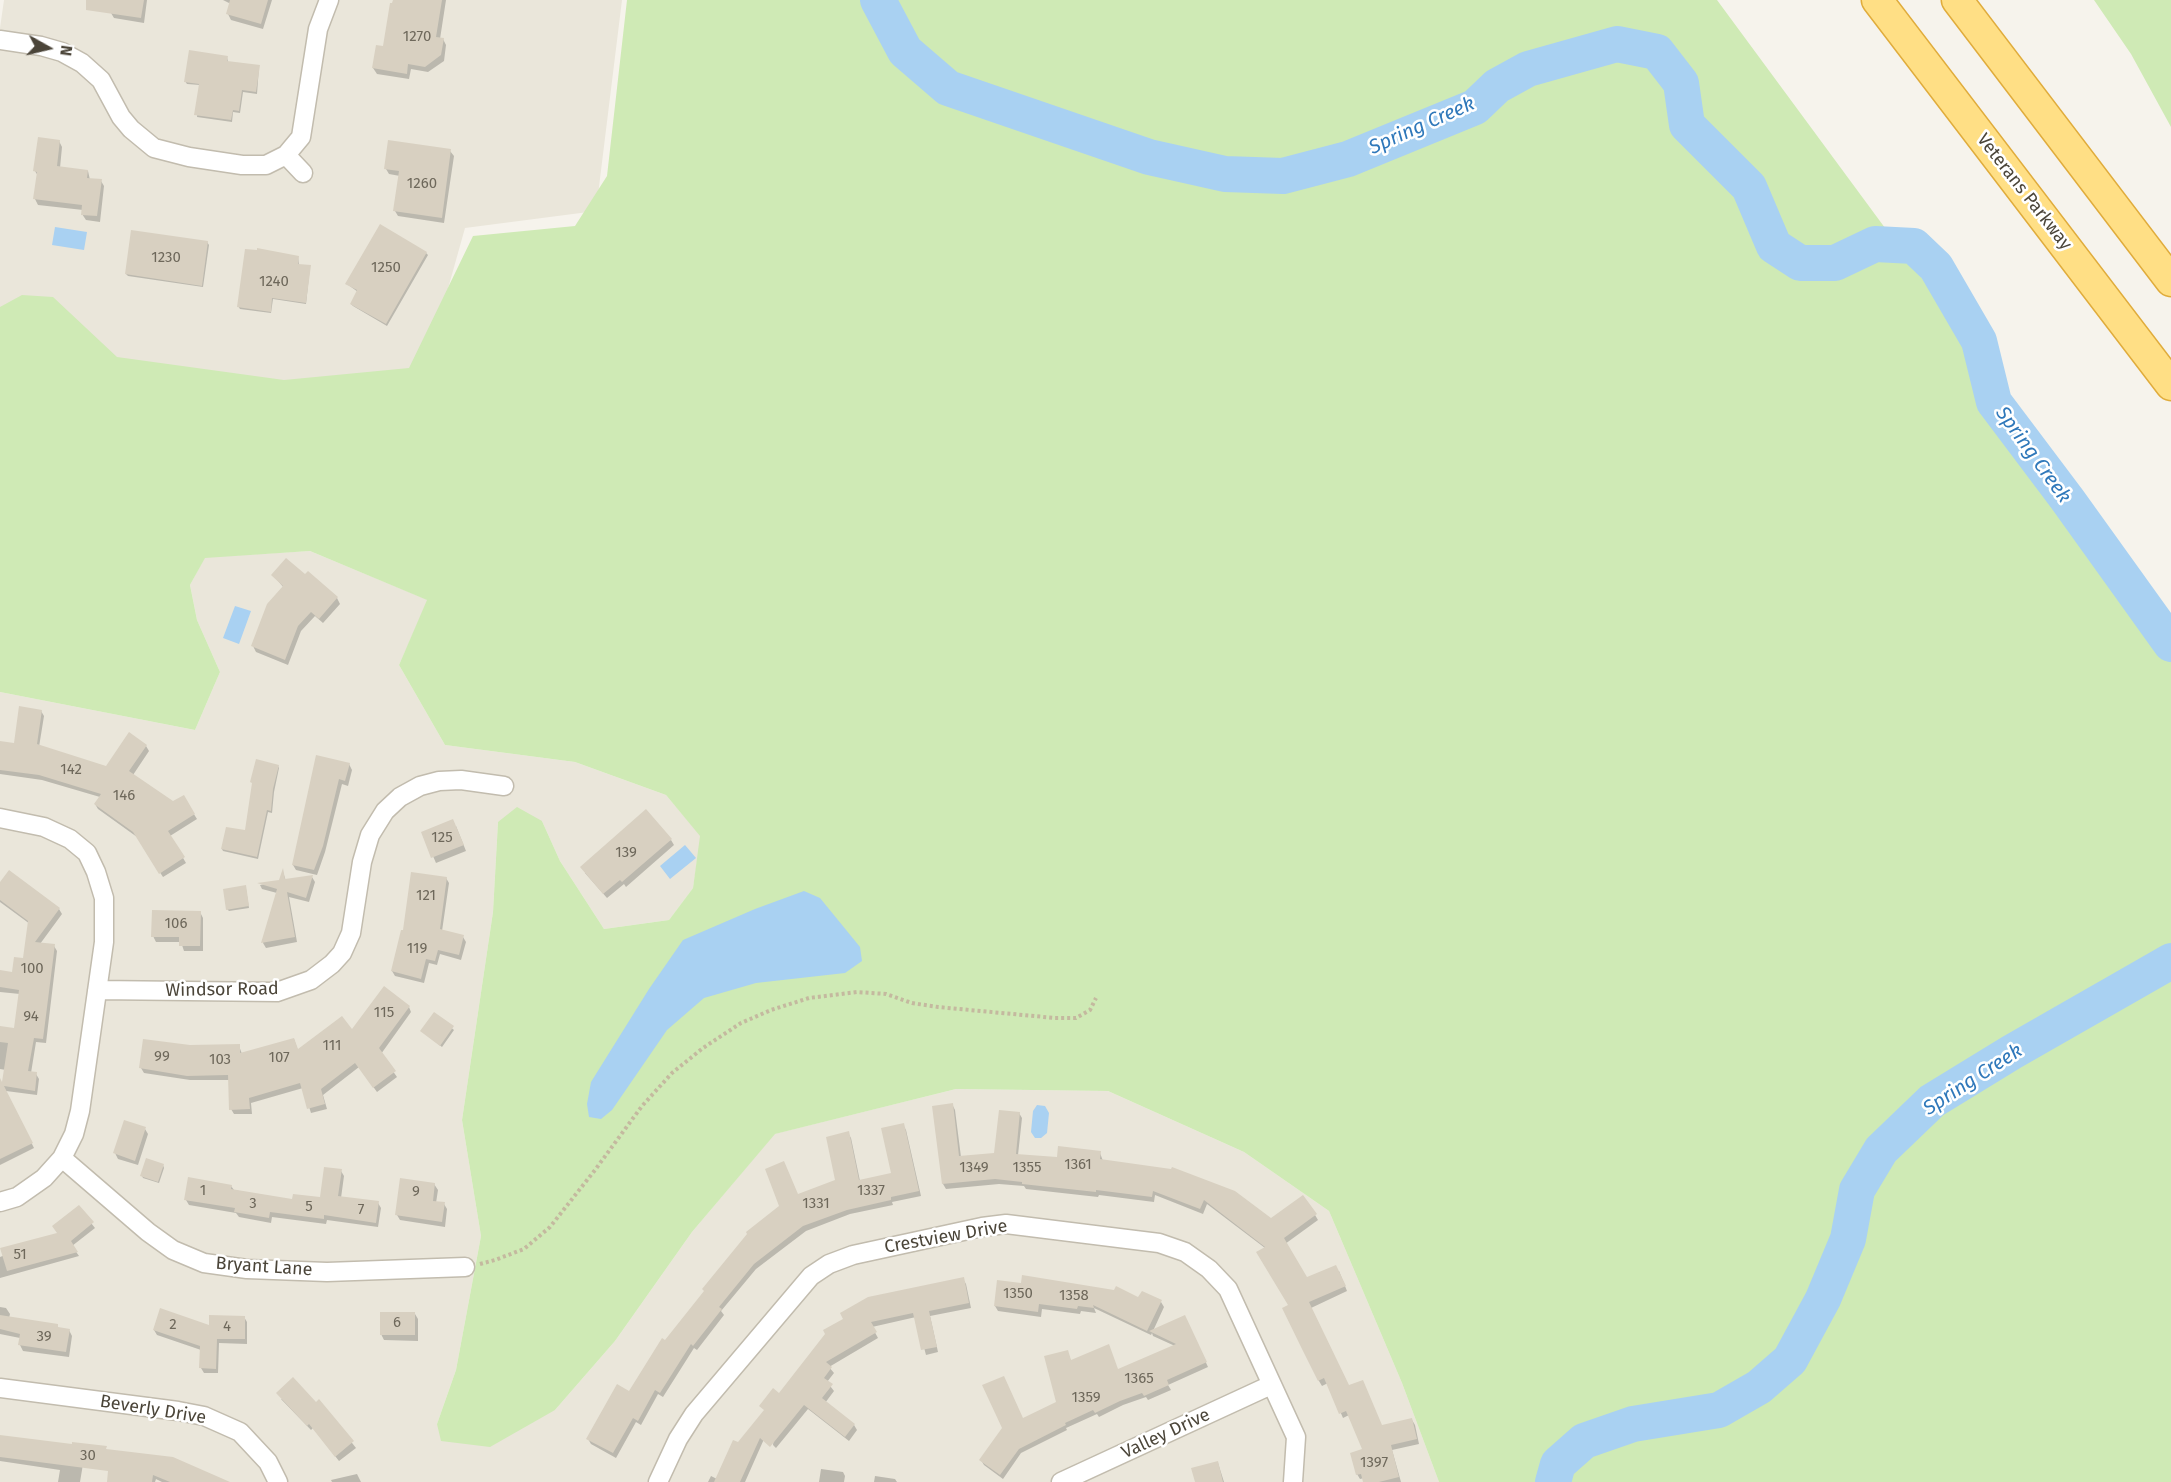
<!DOCTYPE html>
<style>
body{margin:0}
#map{position:relative;width:2171px;height:1482px;overflow:hidden;background:#f6f3ec;font-family:"Fira Sans",sans-serif}
canvas{display:block}
.north{position:absolute;left:18px;top:18px;width:60px;height:60px;-webkit-text-stroke:4px #fff;paint-order:stroke;rotate:98deg;font-size:16px;font-weight:700;line-height:24px;text-align:center;color:#4b4539}
.north::after{content:'';display:block;margin:auto;width:21px;height:27px;background:#4b4539;clip-path:polygon(50% 0,100% 100%,50% 72%,0 100%)}
</style>
<div id="map">
<canvas width="2171" height="1482"></canvas>
<div class="north">N</div>
</div>
<script>
const context = document.querySelector('canvas').getContext('2d');
context.lineJoin = 'round';
function fillPath(path, color) { context.fillStyle = color; context.fill(path, 'evenodd'); }
const toPath = rows => new Path2D(rows.map(r => 'M' + r).join(''));
function stroke(path, color, width, dash) { context.strokeStyle = color; context.lineWidth = width; context.lineCap = dash ? 'butt' : 'round'; context.setLineDash(dash || []); context.stroke(path); }
function write(font, color, halo, rows, align = 'center') {
  context.font = font + ' "Fira Sans",sans-serif'; context.lineWidth = 5; context.setLineDash([]); context.textBaseline = 'middle'; context.strokeStyle = halo; context.fillStyle = color; for (const [text, x, y, turn = 0] of rows) {
    context.save(); context.translate(x, y); context.rotate((+turn || 0) * Math.PI / 180); context.textAlign = isNaN(turn) ? turn : align; if (halo) context.strokeText(text, 0, 0); context.fillText(text, 0, 0); context.restore();
  }
}
const residential = toPath([
 [4,0,622,0,596,211,465,228,410,424,0,375,0,28],
 [310,551,428,600,399,665,445,745,575,762,666,795,701,836,693,888,669,920,604,929,560,861,542,821,498,822,493,912,462,1120,481,1236,456,1370,437,1424,555,1410,615,1341,692,1232,774,1134,956,1089,1108,1091,1244,1152,1329,1211,1402,1383,1439,1482,0,1482,0,692,195,730,220,672,197,620,190,585,205,557]
]);
const green = toPath([
 [627,0,1717,0,2171,616,2171,1482,1439,1482,1402,1383,1329,1211,1244,1152,1108,1091,956,1089,775,1134,692,1232,615,1341,555,1410,490,1447,441,1441,437,1424,456,1370,481,1236,462,1120,493,912,498,822,517,807,542,821,560,861,604,929,669,920,693,888,700,836,666,795,575,762,445,745,399,665,427,600,310,551,205,558,190,585,197,620,220,672,195,730,0,692,0,307,22,295,53,297,117,357,284,380,409,368,473,236,575,226,607,176],
 [2094,0,2171,0,2171,127,2131,54]
]);
const water = toPath([
 [55,227,87,232,84,250,52,245],
 [235,606,251,611,239,644,223,638],
 [685,845,696,858,670,879,660,866],
 [804,891,820,898,860,947,862,961,845,973,756,983,704,998,667,1030,612,1110,601,1119,589,1117,587,1104,591,1082,649,989,683,940,755,909],
 [1037,1105,1045,1106,1049,1113,1047,1133,1041,1138,1035,1138,1031,1132,1033,1111]
]);
const shadow = toPath([
 [93,0,147,0,144,23,114,18,111,13],
 [223,0,272,0,263,29,231,20,228,14,231,4],
 [394,0,446,0,440,39,443,39,446,45,444,61,428,72,411,69,409,79,377,74,373,68,384,48],
 [227,57,228,62,259,67,257,94,243,92,240,113,233,112,232,122,197,117,200,85,187,84,185,81],
 [59,141,62,147,60,168,88,171,90,180,101,181,104,186,100,222,86,220,82,214,83,210,38,205,35,199,38,176,35,171],
 [450,151,454,156,444,223,398,216,395,211,400,176,389,174,386,169],
 [132,232,207,242,209,245,203,287,128,276,126,274],
 [258,249,298,257,299,265,310,267,306,304,273,299,271,313,240,309,238,306],
 [426,253,428,255,387,326,353,306,351,304,358,292,347,284],
 [273,575,337,598,340,604,323,623,315,616,301,631,288,665,256,652,253,646,284,588],
 [41,711,44,716,39,747,107,767,130,734,146,746,149,751,133,775,173,803,183,797,197,819,170,836,186,863,163,877,137,837,98,809,95,804,100,797,42,780,0,774,0,742,15,744],
 [318,757,349,764,352,770,348,786,342,784,325,852,317,875,296,870,293,865],
 [278,766,279,768,274,792,272,813,268,812,258,859,223,851,222,849,247,832,253,784],
 [456,826,466,851,436,863,423,833],
 [671,840,674,845,626,887,624,884,607,898,585,873],
 [283,872,286,881,312,877,315,882,309,902,289,897,297,942,266,948,263,943,277,893,262,889,260,885,281,881],
 [446,878,449,883,442,931,463,937,466,942,461,960,440,954,437,965,429,963,424,983,395,976,392,971,404,932],
 [0,885,59,909,62,914,40,944,54,946,57,951,46,1043,36,1042,31,1073,36,1074,39,1079,37,1095,6,1091,3,1086,6,1070,0,1069,0,1029,15,1030,20,994,0,992,0,972,13,973,25,960,30,924,0,902],
 [246,889,249,908,229,911,227,909],
 [200,912,203,918,203,951,184,951,181,942,156,942,153,936],
 [409,1007,411,1012,381,1054,397,1077,377,1092,359,1067,323,1095,327,1109,311,1113,303,1088,251,1103,252,1114,234,1114,231,1109,230,1080,190,1080,144,1073,141,1068,190,1047,239,1046,242,1054,294,1039,298,1051,352,1032],
 [434,1014,454,1030,442,1047,422,1031],
 [0,1099,13,1106,34,1148,0,1165],
 [952,1104,955,1110,961,1157,996,1154,1019,1113,1022,1118,1018,1155,1058,1158,1100,1153,1103,1161,1271,1220,1315,1215,1318,1220,1285,1244,1307,1279,1339,1271,1347,1291,1311,1308,1349,1387,1382,1427,1412,1420,1415,1425,1419,1444,1392,1450,1401,1482,1364,1482,1364,1478,1360,1479,1357,1474,1364,1450,1349,1415,1343,1418,1328,1383,1322,1386,1319,1381,1284,1308,1290,1305,1265,1248,1207,1204,1203,1214,1155,1195,1154,1202,1099,1195,1098,1197,1026,1189,1024,1186,999,1184,946,1189,943,1184],
 [903,1125,906,1130,921,1196,892,1202,893,1205,850,1214,806,1231,756,1269,721,1311,724,1315,697,1350,694,1348,663,1397,658,1394,641,1425,636,1422,616,1458,591,1444,588,1439,629,1393,666,1342,798,1195,837,1181,848,1133,851,1138,860,1181,892,1174],
 [145,1129,148,1134,138,1165,118,1159,115,1153],
 [163,1165,164,1168,159,1183,143,1178,142,1176],
 [341,1171,344,1176,341,1198,378,1203,381,1208,378,1227,327,1220,326,1224,272,1217,271,1223,239,1217,236,1213,189,1205,186,1200,231,1186,234,1190,294,1201,321,1199],
 [434,1184,438,1190,436,1203,444,1204,447,1209,445,1227,400,1220,397,1215],
 [78,1207,95,1228,72,1246,79,1256,0,1278,0,1257,58,1234],
 [963,1279,966,1284,971,1308,930,1316,938,1352,926,1355,916,1317,872,1327,878,1338,829,1367,834,1373,827,1382,834,1391,825,1403,854,1425,857,1430,849,1441,808,1409,776,1448,773,1445,779,1395,826,1334],
 [1139,1299,1161,1302,1164,1307,1153,1331,1187,1322,1208,1367,1168,1385,1171,1390,1148,1400,1146,1397,1123,1405,1099,1417,1097,1414,1066,1428,1067,1430,1021,1453,1003,1479,984,1465,981,1460,1023,1420,1058,1402,1067,1351,1071,1361,1118,1370,1175,1346,1153,1336,1152,1333,1151,1335,1094,1308,1096,1313,1081,1311,1080,1314,1042,1309,1041,1317,998,1311,995,1306],
 [0,1307,6,1308,10,1314,9,1318,69,1330,72,1336,69,1357,23,1351,20,1345,20,1338,0,1334],
 [415,1314,418,1319,418,1341,384,1340,381,1334],
 [244,1317,247,1322,247,1344,219,1343,218,1373,204,1373,201,1368,201,1350,157,1335,154,1330,211,1327],
 [281,1399,316,1404,319,1401,356,1448,339,1461,313,1428,311,1430],
 [776,1412,745,1482,708,1482,711,1476,717,1479],
 [0,1437,85,1452,80,1482,58,1482,60,1470,0,1461],
 [113,1451,208,1482,162,1482,156,1479,155,1482,108,1482],
 [1218,1463,1224,1482,1196,1482],
 [821,1469,843,1472,845,1476,844,1482,819,1482],
 [357,1474,361,1482,332,1482,331,1480],
 [875,1476,895,1479,897,1482,874,1482]
]);
const river = toPath([
 [878,0,905,51,948,88,1149,157,1225,174,1283,176,1348,159,1475,107,1497,86,1528,69,1617,44,1657,52,1681,83,1687,125,1749,187,1774,246,1800,263,1835,263,1875,244,1914,246,1936,267,1979,341,1994,402,2067,499,2171,644],
 [1553,1482,1558,1464,1584,1441,1633,1424,1719,1410,1759,1387,1790,1360,1823,1299,1848,1239,1857,1190,1881,1150,1932,1101,2012,1052,2171,961]
]);
const building = toPath([
 [86,0,144,0,141,18,86,10],
 [230,0,268,0,261,24,226,14],
 [393,0,442,0,436,37,444,38,441,55,425,67,408,64,407,74,372,68,376,45,383,46,390,3,392,3],
 [189,50,228,56,227,61,260,65,256,92,242,90,239,111,233,110,231,120,194,115,199,84,184,82],
 [38,137,60,140,57,166,88,170,87,178,102,179,97,216,81,215,82,205,33,199,37,172,33,171],
 [388,140,451,149,442,218,393,211,399,171,384,169],
 [380,224,427,252,386,324,350,304,357,290,345,284],
 [131,230,208,241,202,286,125,274],
 [257,248,299,256,298,264,311,265,306,303,272,298,271,312,237,307,245,249,257,250],
 [286,558,305,574,308,571,338,597,319,619,311,612,298,626,285,660,251,646,267,604,283,586,271,575],
 [19,706,42,710,37,744,106,766,129,732,147,745,129,771,173,801,184,795,195,814,168,831,185,857,159,874,133,832,94,804,101,794,39,775,0,770,0,741,14,743],
 [316,755,350,763,345,781,339,779,323,846,314,870,292,865],
 [256,759,279,765,273,789,271,811,267,810,257,857,221,849,226,827,245,830,252,783,250,782],
 [646,809,672,839,622,882,620,880,603,894,580,867],
 [453,819,464,845,431,858,421,832],
 [283,868,285,879,313,875,306,898,287,892,295,937,261,943,277,889,257,883,279,880],
 [9,870,60,908,35,942,55,944,43,1039,34,1038,28,1071,37,1072,35,1091,4,1086,33,1143,0,1159,0,1078,2,1082,8,1043,0,1042,0,1026,14,1028,19,990,0,987,0,970,12,972,14,957,23,958,28,921,0,900,0,882],
 [411,872,447,877,440,929,464,935,459,955,438,950,435,961,426,959,421,979,391,971,401,930,403,930],
 [246,885,249,906,226,910,223,889],
 [152,910,201,911,200,946,179,946,179,937,151,937],
 [384,986,410,1006,379,1048,396,1071,373,1088,355,1063,321,1089,325,1104,307,1109,300,1083,249,1098,250,1109,229,1110,228,1075,187,1076,139,1068,143,1039,190,1045,240,1044,240,1053,294,1038,298,1049,342,1016,352,1029],
 [434,1012,454,1026,440,1046,420,1031],
 [953,1103,959,1156,994,1153,999,1110,1020,1112,1016,1154,1057,1157,1058,1146,1101,1151,1100,1159,1171,1169,1172,1167,1235,1191,1271,1218,1303,1195,1317,1214,1284,1238,1307,1277,1336,1265,1346,1286,1309,1302,1349,1385,1363,1380,1382,1425,1412,1418,1417,1439,1391,1445,1399,1477,1379,1482,1363,1482,1361,1474,1356,1475,1350,1453,1362,1449,1346,1411,1339,1414,1324,1378,1318,1381,1302,1349,1282,1308,1288,1305,1256,1252,1265,1247,1204,1200,1200,1209,1153,1191,1152,1197,1096,1190,1096,1192,1022,1184,1022,1182,995,1179,942,1184,932,1106],
 [124,1120,146,1127,135,1161,113,1153],
 [904,1123,919,1191,891,1197,891,1200,847,1210,803,1226,754,1264,719,1307,722,1309,693,1346,691,1344,660,1393,655,1390,638,1421,633,1418,613,1453,586,1439,617,1384,629,1391,662,1338,665,1340,704,1291,702,1289,747,1234,746,1232,779,1206,765,1169,784,1161,798,1194,835,1180,826,1137,849,1131,859,1180,891,1173,881,1128],
 [146,1158,164,1164,158,1182,140,1176],
 [324,1167,342,1169,338,1196,379,1201,376,1223,324,1215,324,1219,270,1212,269,1218,234,1212,235,1208,184,1200,188,1177,232,1185,231,1189,292,1199,293,1194,320,1197],
 [400,1178,435,1183,433,1201,445,1202,442,1222,395,1215],
 [79,1205,94,1222,71,1241,78,1252,7,1271,0,1248,57,1233,52,1226],
 [1022,1275,1114,1290,1116,1286,1138,1297,1142,1291,1162,1300,1147,1331,1093,1305,1094,1308,1078,1306,1077,1309,1039,1304,1038,1312,994,1306,997,1280,1021,1283],
 [964,1277,969,1303,929,1311,937,1347,921,1350,913,1313,871,1322,877,1332,826,1362,832,1367,824,1378,833,1384,822,1398,855,1424,845,1437,804,1405,770,1447,760,1438,740,1482,714,1482,733,1440,738,1442,764,1410,759,1406,773,1388,779,1393,825,1334,823,1330,843,1319,840,1313,868,1297],
 [160,1308,209,1325,209,1315,245,1316,245,1339,217,1339,216,1369,199,1368,200,1346,153,1330],
 [380,1312,415,1312,415,1335,380,1335],
 [0,1315,58,1324,58,1327,70,1329,66,1352,18,1345,20,1334,0,1329],
 [1185,1315,1207,1362,1167,1380,1169,1385,1144,1396,1142,1393,1120,1401,1095,1413,1093,1410,1065,1423,1066,1425,1019,1449,1000,1475,979,1460,1002,1428,982,1385,1004,1376,1023,1418,1056,1402,1044,1356,1068,1350,1071,1360,1109,1344,1118,1369,1176,1344,1149,1331],
 [293,1377,316,1402,319,1399,354,1441,335,1457,309,1424,307,1426,276,1393],
 [0,1435,72,1444,72,1442,107,1446,106,1449,173,1457,230,1482,170,1482,153,1475,152,1482,107,1482,108,1471,0,1457],
 [1218,1461,1223,1482,1195,1482,1191,1468]
]);
const path = toPath([
 [480,1264,495,1260,524,1249,550,1227,595,1170,642,1106,672,1073,703,1048,741,1023,771,1010,809,998,857,992,886,994,912,1003,938,1007,1055,1018,1076,1018,1090,1010,1096,998]
]);
const minor = toPath([
 [0,40,41,46,62,52,82,63,101,80,121,117,131,129,154,148,189,157,242,165,266,165,286,155,301,137,318,29,329,0],
 [286,155,303,173],
 [0,818,44,827,70,839,87,853,96,872,104,898,104,942,80,1111,74,1134,62,1158,44,1178,17,1197,0,1202],
 [97,990,277,992,311,980,332,964,342,953,351,933,362,862,370,835,385,811,400,797,420,786,439,781,461,780,504,786],
 [62,1158,148,1232,173,1250,204,1263,247,1269,327,1272,465,1267],
 [0,1388,178,1411,204,1416,240,1432,268,1462,278,1482],
 [658,1482,678,1439,694,1414,811,1276,829,1264,853,1255,982,1227,1006,1224,1159,1243,1185,1252,1209,1269,1228,1289,1296,1437,1293,1482],
 [1061,1482,1271,1385]
]);
const trunk = toPath([
 [1877,0,2171,385],
 [1957,0,2171,281]
]);
const numberNames = [
 ["1270",417,37],
 ["1260",422,184],
 ["1230",166,258],
 ["1250",386,268],
 ["1240",274,282],
 ["142",71,770],
 ["146",124,796],
 ["125",442,838],
 ["139",626,853],
 ["121",426,896],
 ["106",176,924],
 ["119",417,949],
 ["100",32,969],
 ["115",384,1013],
 ["94",31,1017],
 ["111",332,1046],
 ["99",162,1057],
 ["107",279,1058],
 ["103",220,1060],
 ["1361",1078,1165],
 ["1349",974,1168],
 ["1355",1027,1168],
 ["1",203,1191],
 ["1337",871,1191],
 ["9",416,1192],
 ["3",253,1204],
 ["1331",816,1204],
 ["5",309,1207],
 ["7",361,1210],
 ["51",20,1255],
 ["1350",1018,1294],
 ["1358",1074,1296],
 ["6",397,1323],
 ["2",173,1325],
 ["4",227,1327],
 ["39",44,1337],
 ["1365",1139,1379],
 ["1359",1086,1398],
 ["30",88,1456],
 ["1397",1374,1463]
];
const streetNames = [
 ["Veterans Parkway",2024,192,52],
 ["Windsor Road",222,990,-1],
 ["Crestview Drive",946,1237,-10],
 ["Bryant Lane",264,1267,4],
 ["Beverly Drive",153,1410,9],
 ["Valley Drive",1166,1434,-25]
];
const waterNames = [
 ["Spring Creek",1422,126,-24],
 ["Spring Creek",2033,455,54],
 ["Spring Creek",1973,1080,-33]
];
fillPath(residential, '#eae6da');
fillPath(green, '#cfeab5');
fillPath(water, '#a9d1f2');
fillPath(shadow, '#0003');
stroke(river, '#a9d1f2', 36);
fillPath(building, '#d8d0c1');
stroke(minor, '#c2bcae', 21);
stroke(trunk, '#e0ac3c', 33);
stroke(path, '#c4b99f', 4, [3, 3]);
stroke(minor, '#fff', 18);
stroke(trunk, '#ffdf85', 30);
write('15px', '#6e685b', null, numberNames);
write('18px', '#4b4539', '#fff', streetNames);
write('italic 20px', '#2f78ba', '#fff', waterNames);
</script>
